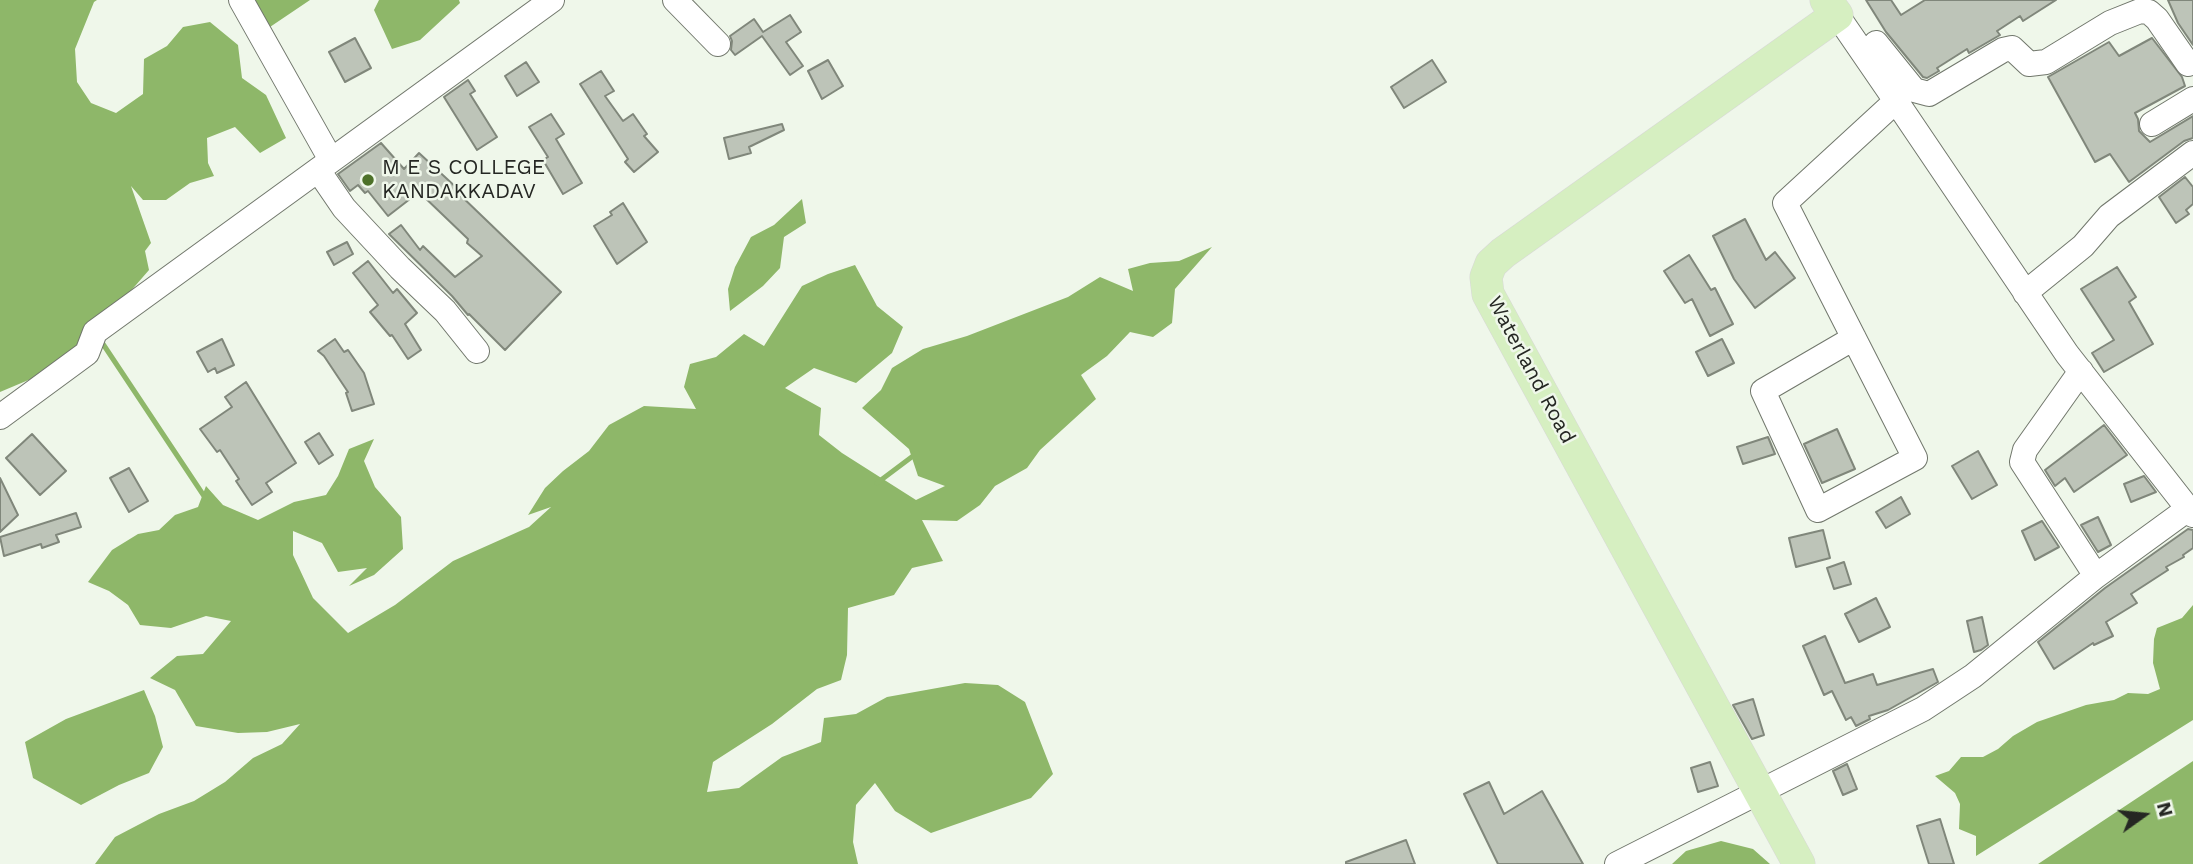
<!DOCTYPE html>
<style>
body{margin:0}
#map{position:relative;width:2193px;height:864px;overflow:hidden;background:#eff7ea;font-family:"Work Sans",sans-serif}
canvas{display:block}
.north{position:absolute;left:2109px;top:780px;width:70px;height:70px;-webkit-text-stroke:5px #eff7ea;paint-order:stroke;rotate:75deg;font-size:19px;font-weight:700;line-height:28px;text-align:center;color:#252723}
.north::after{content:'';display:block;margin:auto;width:24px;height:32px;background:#252723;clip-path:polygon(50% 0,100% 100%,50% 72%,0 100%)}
</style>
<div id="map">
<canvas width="2193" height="864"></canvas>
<div class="north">N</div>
</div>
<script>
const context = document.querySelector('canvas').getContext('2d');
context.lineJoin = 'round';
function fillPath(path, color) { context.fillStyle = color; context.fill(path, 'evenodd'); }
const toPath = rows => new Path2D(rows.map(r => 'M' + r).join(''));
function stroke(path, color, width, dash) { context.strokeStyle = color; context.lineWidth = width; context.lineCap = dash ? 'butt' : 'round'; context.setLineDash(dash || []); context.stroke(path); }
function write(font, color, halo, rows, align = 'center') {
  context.font = font + ' "Work Sans",sans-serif'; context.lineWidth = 5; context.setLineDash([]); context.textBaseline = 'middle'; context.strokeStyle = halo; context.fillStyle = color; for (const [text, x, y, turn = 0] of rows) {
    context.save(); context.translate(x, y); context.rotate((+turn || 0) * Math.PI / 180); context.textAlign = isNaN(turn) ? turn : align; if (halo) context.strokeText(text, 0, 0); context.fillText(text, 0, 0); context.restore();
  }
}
const water = toPath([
 [0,0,97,0,94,2,75,49,77,82,91,103,116,113,143,94,144,59,167,46,183,27,210,22,238,45,242,78,266,95,286,138,260,153,235,127,207,138,208,163,214,176,190,183,166,200,143,200,131,186,151,243,145,251,149,270,82,347,38,376,0,392],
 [255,0,310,0,267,29],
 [379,0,459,0,460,3,420,40,392,49,374,10],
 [802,199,806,223,784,237,780,268,763,286,730,311,728,289,735,267,751,237,774,225],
 [1212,247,1175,289,1172,323,1153,337,1130,332,1107,356,1081,375,1096,399,1040,450,1027,468,995,486,980,505,957,521,922,520,943,561,912,568,894,595,848,608,847,655,841,680,817,689,772,724,713,762,707,792,739,788,782,757,821,742,824,718,856,714,887,697,965,683,998,685,1025,702,1053,774,1031,798,931,833,895,811,875,783,856,805,853,842,858,864,95,864,115,837,159,814,194,801,225,782,253,758,282,744,300,724,267,732,238,733,196,726,175,690,150,678,177,656,203,654,231,621,206,616,171,628,140,625,128,605,109,591,88,582,112,550,138,534,159,530,175,515,198,507,206,486,223,505,258,520,294,502,326,495,338,476,349,449,374,439,364,461,375,487,401,517,403,549,374,575,349,586,367,568,338,572,322,543,293,531,293,555,313,598,348,633,395,605,453,561,529,527,551,507,528,515,545,488,563,471,589,451,609,425,644,406,696,409,684,387,690,364,716,357,744,334,764,346,802,286,828,274,855,265,877,306,903,327,892,353,856,383,814,368,785,388,821,408,819,435,842,453,916,500,945,486,918,476,909,449,862,408,881,390,892,368,923,349,967,336,1068,297,1100,277,1133,291,1128,269,1150,263,1179,261],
 [2193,605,2193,720,1976,856,1976,836,1959,829,1960,804,1955,793,1935,776,1949,771,1961,757,1983,757,1998,749,2013,736,2037,722,2086,705,2114,700,2128,693,2148,694,2160,689,2153,663,2154,639,2157,628,2182,618],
 [144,690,155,716,163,747,149,773,119,785,81,805,33,778,25,742,66,719],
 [2193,761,2193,864,2038,864],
 [1721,841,1753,849,1770,864,1672,864,1686,851]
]);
const stream = toPath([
 [103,344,206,499],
 [877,483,917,453]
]);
const building = toPath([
 [1866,0,1891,0,1901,15,1925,0,2056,0,2023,21,2020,16,1997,31,2000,35,1969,53,1967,49,1937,68,1939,71,1927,78,1923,77,1886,32,1866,0],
 [2168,0,2193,0,2193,45,2178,23,2168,0],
 [790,15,801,32,786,42,803,66,790,75,762,36,735,55,731,50,732,41,730,36,754,19,763,32,790,15],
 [355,38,371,68,345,82,329,52,355,38],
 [2152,38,2182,77,2185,86,2135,113,2138,119,2139,131,2150,142,2193,116,2193,138,2184,141,2129,182,2110,154,2095,162,2048,77,2109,42,2119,56,2152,38],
 [828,60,843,86,822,99,808,71,828,60],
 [1432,60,1446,82,1404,108,1391,87,1432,60],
 [526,62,539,82,517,96,505,76,526,62],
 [601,71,614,91,605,96,623,121,633,114,647,134,644,136,658,152,634,172,625,162,628,159,580,84,601,71],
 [468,80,475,91,470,94,497,137,477,150,444,97,468,80],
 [551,114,564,134,556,139,582,183,563,194,543,160,548,157,529,127,551,114],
 [782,124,784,130,749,147,751,153,729,159,724,138,782,124],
 [381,143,404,169,419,153,459,190,457,192,561,292,505,350,469,314,468,315,452,296,389,234,401,225,420,250,423,246,455,277,482,256,467,243,468,239,419,192,388,216,368,191,365,193,358,185,350,191,338,174,381,143],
 [2185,177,2193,187,2193,204,2186,210,2189,214,2176,223,2159,197,2185,177],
 [623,203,647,242,617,264,594,226,612,215,610,212,623,203],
 [1745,219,1766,260,1775,252,1795,278,1755,308,1734,279,1713,236,1745,219],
 [347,242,353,254,334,265,327,252,347,242],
 [1689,255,1711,290,1715,288,1733,324,1710,336,1692,299,1685,303,1664,271,1689,255],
 [368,261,393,293,397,289,417,313,405,324,421,350,408,359,392,335,390,336,370,312,378,305,353,273,368,261],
 [2117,267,2136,297,2129,302,2153,344,2104,372,2092,353,2114,340,2081,289,2117,267],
 [222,339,234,365,217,373,215,368,208,372,197,352,222,339],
 [335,339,344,352,348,350,364,373,374,404,352,411,346,393,348,392,324,356,318,351,335,339],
 [1722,339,1734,363,1708,376,1696,352,1722,339],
 [246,382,296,463,266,483,272,492,252,505,236,481,239,479,220,450,217,452,200,429,232,407,225,397,246,382],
 [2104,425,2127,455,2074,492,2065,478,2055,486,2045,470,2104,425],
 [1837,429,1855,469,1822,483,1804,444,1837,429],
 [319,433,333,455,319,464,305,442,319,433],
 [32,434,66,471,40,495,6,458,32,434],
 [1768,437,1775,454,1743,464,1737,447,1768,437],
 [1978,451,1997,485,1972,499,1952,466,1978,451],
 [129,468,148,501,129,512,110,478,129,468],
 [2144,476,2156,492,2131,502,2124,484,2144,476],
 [0,478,18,515,0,532,0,478],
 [1901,497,1910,514,1886,528,1876,512,1901,497],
 [76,513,81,527,56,535,59,542,42,548,41,544,4,556,0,537,76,513],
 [2098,517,2111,545,2098,552,2081,525,2098,517],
 [2042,521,2059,547,2035,560,2022,531,2042,521],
 [2188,529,2193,530,2193,548,2183,555,2184,557,2166,567,2168,570,2131,594,2137,603,2106,622,2113,636,2094,645,2093,643,2054,669,2038,642,2105,588,2188,529],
 [1823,530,1830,558,1796,567,1789,538,1823,530],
 [1844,562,1851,584,1834,589,1827,568,1844,562],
 [1876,598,1890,627,1859,642,1845,614,1876,598],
 [1982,617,1988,645,1981,650,1974,652,1967,621,1982,617],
 [1825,636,1845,683,1873,674,1877,685,1933,669,1938,682,1888,710,1869,716,1870,719,1856,726,1851,717,1846,720,1832,691,1824,695,1803,646,1825,636],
 [1753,699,1764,735,1752,739,1733,705,1753,699],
 [1710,762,1718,786,1698,792,1691,768,1710,762],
 [1847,764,1857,789,1843,795,1833,771,1847,764],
 [1489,782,1504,814,1542,791,1583,864,1498,864,1464,794,1489,782],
 [1940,819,1954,864,1929,864,1917,826,1940,819],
 [1406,840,1415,864,1346,864,1346,862,1406,840]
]);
const minor = toPath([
 [241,0,331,160],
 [675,0,718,44],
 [1837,15,1896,101,1785,203,1915,458,1818,510,1763,391,1854,338],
 [1876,43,1914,90,1929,94,2003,50,2012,48,2029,64,2046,62,2110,23,2140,11,2149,12,2157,19,2188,64],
 [1896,101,2067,354,2193,515],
 [2152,124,2193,99],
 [318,170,344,208,400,268,445,311,477,351],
 [2025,293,2083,246,2109,216,2193,153],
 [2081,371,2025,450,2022,462,2096,576],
 [0,417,87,353,95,332,552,0],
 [1617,864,1923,709,1973,676,2096,576,2188,509]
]);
const major = toPath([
 [1799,864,1488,294,1486,277,1491,264,1503,253,1837,15,1826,0]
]);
const markers = [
 [368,180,7,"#4d7129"]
];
const poiNames = [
 ["M E S COLLEGE",382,168],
 ["KANDAKKADAV",382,192]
];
const streetNames = [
 ["Waterland Road",1531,370,62]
];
fillPath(water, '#8eb769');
stroke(stream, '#8eb769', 5);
fillPath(building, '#bdc4b8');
stroke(building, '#80877b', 2);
stroke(minor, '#71776c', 26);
stroke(major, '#d8d8d7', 33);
stroke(minor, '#fff', 24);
stroke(major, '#d6efc1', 32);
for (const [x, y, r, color] of markers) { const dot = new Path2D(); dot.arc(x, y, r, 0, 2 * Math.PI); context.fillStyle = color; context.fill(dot); stroke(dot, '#eff7ea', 2.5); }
write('21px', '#252723', '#eff7ea', poiNames, 'left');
write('21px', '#252723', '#eff7ea', streetNames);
</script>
